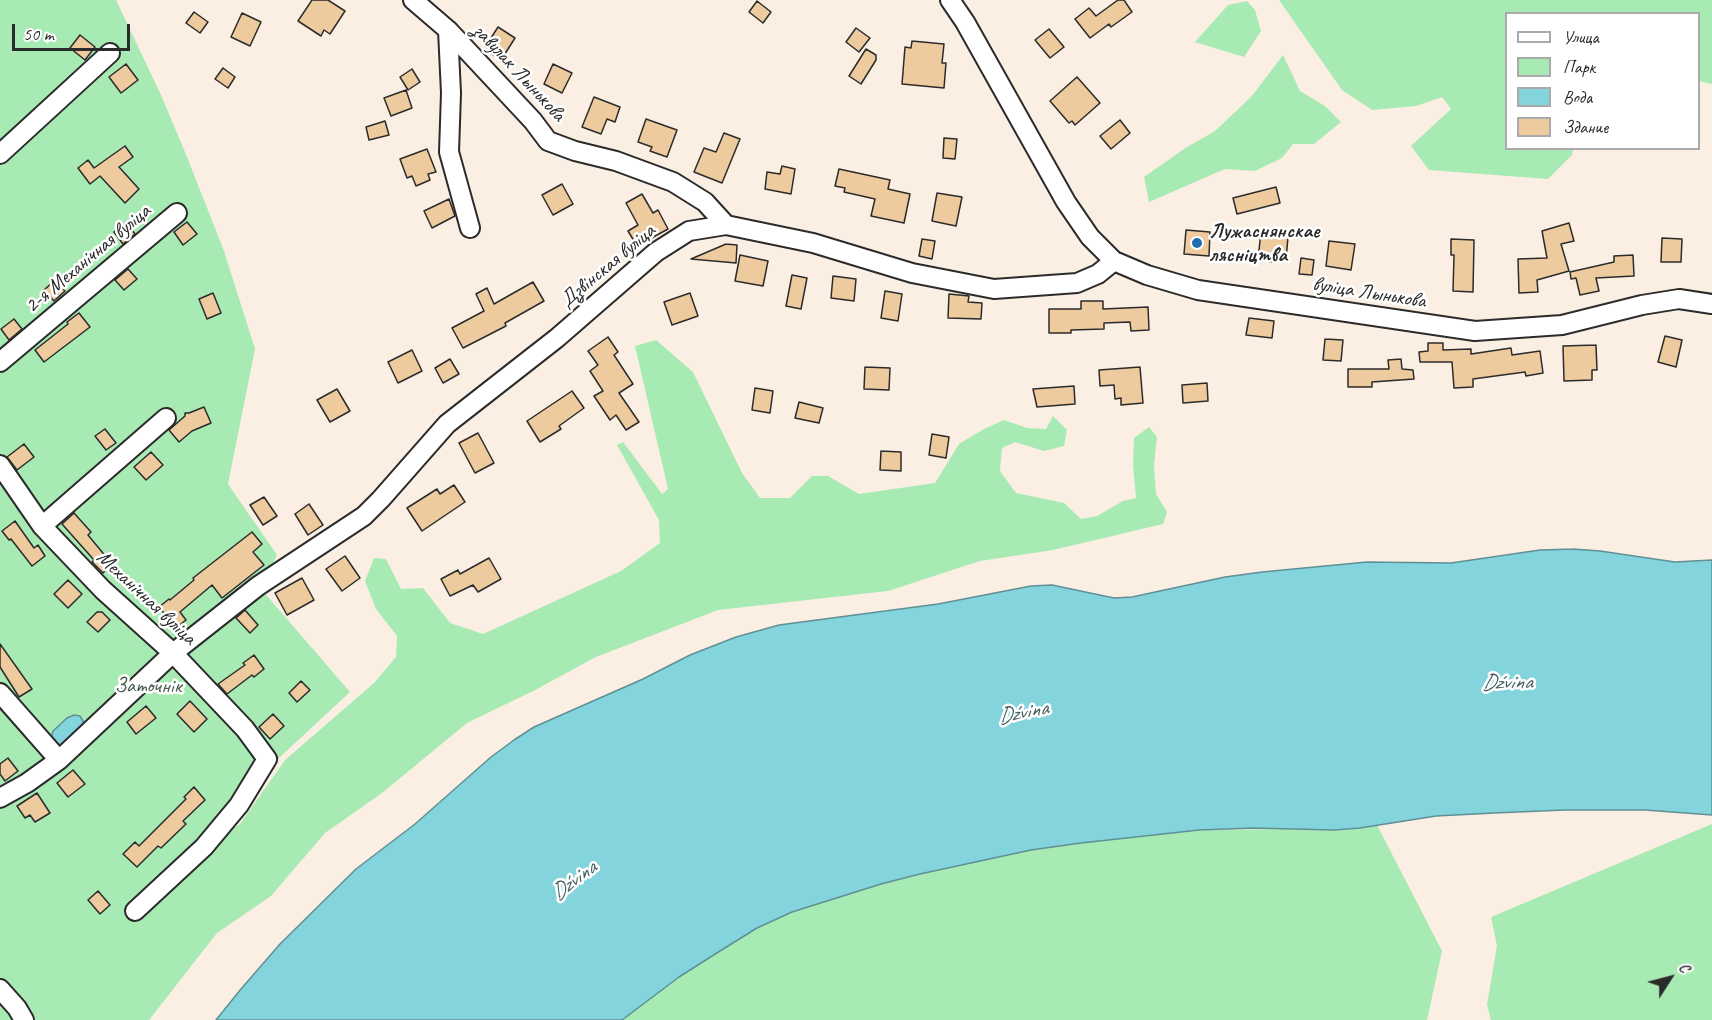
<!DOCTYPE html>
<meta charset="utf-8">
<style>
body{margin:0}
#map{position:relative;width:1712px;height:1020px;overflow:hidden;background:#faefe2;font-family:Caveat,sans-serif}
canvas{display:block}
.legend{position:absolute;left:1505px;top:12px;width:195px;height:138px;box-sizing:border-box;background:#fff;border:2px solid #aaa;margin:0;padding:8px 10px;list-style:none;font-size:18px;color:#2b2b2b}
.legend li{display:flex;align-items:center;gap:12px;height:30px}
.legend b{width:30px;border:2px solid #aaa}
.north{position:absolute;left:1640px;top:948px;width:60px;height:60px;-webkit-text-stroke:4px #fff;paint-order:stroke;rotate:54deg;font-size:16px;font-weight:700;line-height:24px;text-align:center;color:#2b2b2b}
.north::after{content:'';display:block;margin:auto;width:21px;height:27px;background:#2b2b2b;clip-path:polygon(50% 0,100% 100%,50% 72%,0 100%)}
.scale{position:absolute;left:12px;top:24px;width:118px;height:27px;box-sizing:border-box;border:3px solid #2b2b2b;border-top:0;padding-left:8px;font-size:18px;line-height:21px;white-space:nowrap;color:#2b2b2b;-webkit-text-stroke:4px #fff;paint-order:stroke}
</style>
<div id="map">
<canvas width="1712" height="1020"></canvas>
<ul class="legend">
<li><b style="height:8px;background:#fff"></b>Улица</li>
<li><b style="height:16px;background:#a8eab4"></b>Парк</li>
<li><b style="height:16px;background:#83d4dc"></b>Вода</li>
<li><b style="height:16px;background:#edcb9e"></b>Здание</li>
</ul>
<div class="north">С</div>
<div class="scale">50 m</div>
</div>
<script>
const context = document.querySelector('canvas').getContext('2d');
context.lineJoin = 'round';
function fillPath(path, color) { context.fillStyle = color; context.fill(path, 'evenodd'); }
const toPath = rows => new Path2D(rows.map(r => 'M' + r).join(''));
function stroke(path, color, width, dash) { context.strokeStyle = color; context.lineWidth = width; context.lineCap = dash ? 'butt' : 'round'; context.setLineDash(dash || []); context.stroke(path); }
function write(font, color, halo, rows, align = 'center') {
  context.font = font + ' Caveat,sans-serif'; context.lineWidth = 5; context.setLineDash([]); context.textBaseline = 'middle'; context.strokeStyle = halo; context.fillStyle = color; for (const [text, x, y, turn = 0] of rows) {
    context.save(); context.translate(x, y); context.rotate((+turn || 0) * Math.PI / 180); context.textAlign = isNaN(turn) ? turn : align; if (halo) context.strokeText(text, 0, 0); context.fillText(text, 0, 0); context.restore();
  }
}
const green = toPath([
 [0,0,116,0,161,95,187,157,224,251,255,349,228,484,277,555,261,589,350,692,279,758,228,832,240,824,285,760,374,683,396,657,397,636,376,609,365,581,374,558,386,559,401,589,423,588,450,623,483,634,621,571,660,543,659,520,617,445,623,442,662,494,668,489,635,346,656,340,693,372,742,473,760,498,790,498,812,476,828,476,859,494,935,483,959,444,984,429,1004,420,1027,428,1046,429,1053,416,1067,430,1064,446,1044,451,1015,442,1002,448,1000,471,1016,493,1064,503,1081,519,1097,516,1123,501,1136,498,1133,465,1134,438,1149,427,1157,437,1154,465,1156,494,1167,512,1163,524,1053,550,980,561,888,591,718,610,596,657,535,690,467,723,382,793,325,833,271,896,217,933,149,1020,0,1020],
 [1279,0,1712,0,1712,84,1699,81,1698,14,1506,14,1506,148,1573,149,1572,155,1548,179,1429,170,1411,146,1451,109,1442,97,1416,106,1372,110,1342,90],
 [1247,1,1255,10,1261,31,1244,57,1195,42,1228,5],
 [1283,55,1300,91,1325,106,1341,122,1314,144,1293,144,1282,158,1255,171,1225,169,1149,202,1144,177,1187,147,1215,131,1252,96],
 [1712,824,1712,1020,1491,1020,1487,1005,1497,946,1491,917],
 [1377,825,1442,951,1427,1020,622,1020,679,977,757,928,792,912,881,884,920,874,1031,850,1136,836,1199,830,1360,828]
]);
const water = toPath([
 [1573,549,1600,551,1675,562,1712,560,1712,815,1645,810,1565,810,1494,813,1436,816,1360,828,1334,830,1253,828,1199,830,1081,843,1031,850,920,874,881,884,792,912,757,928,720,951,679,977,622,1020,216,1020,241,989,280,944,356,869,415,824,491,757,514,740,534,727,643,679,690,655,736,637,779,625,938,604,1031,586,1052,585,1114,598,1132,597,1225,577,1262,572,1367,562,1451,563,1540,550,1573,549],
 [74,715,80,716,83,721,84,728,65,745,57,747,51,738,53,731,67,718,74,715]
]);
const building = toPath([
 [312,0,328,0,345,11,330,34,324,30,321,36,298,21,312,0],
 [1118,0,1124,0,1132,12,1111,27,1109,24,1090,38,1075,19,1089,8,1096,16,1118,0],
 [757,1,771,12,763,23,749,12,757,1],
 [194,12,208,22,200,33,186,23,194,12],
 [242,13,261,22,250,46,231,37,242,13],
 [498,27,515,38,501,60,484,49,498,27],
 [856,28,870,38,859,52,846,42,856,28],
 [1049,29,1064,47,1050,58,1035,40,1049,29],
 [80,35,95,47,85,60,70,48,80,35],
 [912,41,944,44,942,63,946,63,944,88,902,84,905,47,911,48,912,41],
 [866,49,876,55,876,60,861,84,849,76,866,49],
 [126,64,138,80,121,93,109,77,126,64],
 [553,64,572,73,562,93,544,84,553,64],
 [223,68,235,77,228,88,215,79,223,68],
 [412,69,420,82,408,90,400,77,412,69],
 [1077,77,1100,103,1075,125,1072,121,1069,123,1050,101,1077,77],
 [406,90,412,108,391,116,384,98,406,90],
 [594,97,620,107,615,122,607,119,601,134,582,127,594,97],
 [646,119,677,130,667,157,650,151,652,147,638,142,646,119],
 [1120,120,1130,133,1111,149,1100,136,1120,120],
 [385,121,389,135,369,140,366,127,385,121],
 [724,133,740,139,722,183,694,172,704,148,716,152,724,133],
 [944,138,957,139,955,159,943,158,944,138],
 [125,146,133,157,119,167,139,189,125,203,100,176,90,184,78,168,88,160,94,168,125,146],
 [427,149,436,172,428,174,430,180,416,186,412,176,407,178,400,159,427,149],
 [782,166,795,169,791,194,765,189,767,172,780,174,782,166],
 [839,169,890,180,888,189,910,194,904,223,871,216,875,199,844,192,845,188,835,186,839,169],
 [562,184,573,204,553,215,542,195,562,184],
 [1276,187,1280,203,1237,214,1233,198,1276,187],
 [937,193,962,197,956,226,932,221,937,193],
 [642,194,653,213,658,210,668,229,637,246,628,231,638,225,626,203,642,194],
 [449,199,455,216,432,228,424,211,449,199],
 [126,222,135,234,123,244,114,232,126,222],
 [187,222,197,234,183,245,174,232,187,222],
 [1569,223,1574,241,1561,244,1569,271,1537,280,1538,292,1519,293,1518,259,1547,258,1542,231,1569,223],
 [1186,230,1210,232,1209,256,1184,254,1186,230],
 [1261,231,1281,233,1280,237,1288,237,1286,260,1275,259,1274,262,1258,260,1261,231],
 [1662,238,1682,239,1681,262,1661,262,1662,238],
 [922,239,935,241,932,259,919,256,922,239],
 [1451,239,1474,240,1473,292,1453,291,1454,255,1451,255,1451,239],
 [1329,241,1355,244,1351,270,1326,266,1329,241],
 [726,244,737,245,736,263,691,259,726,244],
 [740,255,768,261,763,286,735,281,740,255],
 [1633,255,1634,276,1596,278,1599,291,1580,295,1576,278,1571,279,1570,272,1614,262,1614,256,1633,255],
 [1301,258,1314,260,1312,275,1299,274,1301,258],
 [128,269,137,279,124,290,115,280,128,269],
 [792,275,807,278,801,309,786,306,792,275],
 [833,276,856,279,854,301,831,298,833,276],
 [55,280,65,291,54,301,44,290,55,280],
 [533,282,544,301,505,323,506,326,463,348,452,328,484,311,476,294,487,288,494,304,533,282],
 [885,291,902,294,898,321,881,318,885,291],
 [213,293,221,313,207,319,199,299,213,293],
 [690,293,698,316,672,325,664,302,690,293],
 [949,294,969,296,968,302,982,303,981,319,948,318,949,294],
 [1081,301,1103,301,1103,309,1148,307,1149,330,1131,331,1130,322,1104,323,1104,329,1071,330,1071,333,1049,333,1049,309,1081,309,1081,301],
 [79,313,90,327,44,362,35,350,68,324,67,322,79,313],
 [1249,318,1274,321,1272,338,1246,335,1249,318],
 [14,319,22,329,9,340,1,329,14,319],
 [1665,336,1682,340,1676,367,1658,362,1665,336],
 [608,337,618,352,614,355,633,384,619,393,639,422,626,430,616,415,610,420,594,396,603,391,590,371,598,365,588,351,608,337],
 [1325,339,1343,340,1341,361,1323,360,1325,339],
 [1428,343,1443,343,1443,350,1471,349,1471,354,1511,348,1512,355,1540,351,1543,373,1526,376,1525,372,1473,379,1473,387,1454,388,1452,362,1420,362,1419,352,1428,351,1428,343],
 [1596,345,1597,370,1592,370,1592,380,1564,381,1563,346,1596,345],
 [412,350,422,371,398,383,388,362,412,350],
 [450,359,459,374,443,383,435,368,450,359],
 [1401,359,1402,369,1413,370,1414,379,1372,382,1372,387,1348,387,1348,369,1389,369,1388,360,1401,359],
 [865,367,890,368,889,390,864,389,865,367],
 [1140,367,1143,403,1121,405,1121,398,1115,399,1114,385,1100,386,1099,370,1140,367],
 [1207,383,1208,401,1183,403,1182,385,1207,383],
 [1074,386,1075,404,1037,407,1033,389,1074,386],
 [755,388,773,391,770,413,752,410,755,388],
 [337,389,350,411,330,422,317,400,337,389],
 [572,391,584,408,559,426,561,429,540,442,527,421,572,391],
 [799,402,823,408,819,423,795,418,799,402],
 [204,407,211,423,192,431,179,442,169,430,185,416,185,413,189,413,204,407],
 [105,429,116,443,106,450,95,436,105,429],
 [478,433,494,463,475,473,459,443,478,433],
 [932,434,949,437,946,458,929,455,932,434],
 [24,444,34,457,17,470,7,457,24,444],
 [881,451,901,452,901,471,880,470,881,451],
 [151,452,163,465,146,480,134,467,151,452],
 [454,485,465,502,422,531,407,508,437,489,440,494,454,485],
 [264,497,277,516,263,525,250,505,264,497],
 [309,504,323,525,308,535,295,514,309,504],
 [74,513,91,532,88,535,112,564,103,573,92,562,94,560,62,524,74,513],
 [15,521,34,548,38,545,45,556,32,566,11,539,9,540,2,531,15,521],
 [252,532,262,544,253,552,264,565,222,598,212,585,180,612,186,620,176,628,159,607,169,599,170,600,194,580,193,578,252,532],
 [345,556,360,578,342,591,326,569,345,556],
 [489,558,501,579,478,592,473,585,450,596,441,579,458,570,460,574,489,558],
 [302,578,314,600,287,615,275,593,302,578],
 [68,580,82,594,68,608,54,594,68,580],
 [245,610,258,625,250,633,236,618,245,610],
 [97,612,102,612,110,620,98,632,87,622,97,612],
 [0,644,32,689,19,697,0,667,0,644],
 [254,655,264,669,254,677,252,675,227,694,218,684,245,665,243,663,254,655],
 [301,681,310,690,297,702,289,693,301,681],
 [190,701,207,719,194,732,177,714,190,701],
 [146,706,156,718,136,734,127,722,146,706],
 [273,714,284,726,270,739,259,727,273,714],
 [8,758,18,771,5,781,0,774,0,764,8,758],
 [73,770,85,784,68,797,57,783,73,770],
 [194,787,205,800,183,821,186,824,161,848,158,846,137,867,123,854,135,842,139,846,186,799,184,797,194,787],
 [37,793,50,813,35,822,30,815,25,818,17,806,37,793],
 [98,891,110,905,100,914,88,900,98,891]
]);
const minor = toPath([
 [413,0,448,30,533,121,548,141,575,151,616,161,673,182,705,202,726,225],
 [950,0,965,22,1066,202,1090,237,1114,261,1147,275,1198,290,1475,331,1562,325,1642,305,1679,299,1712,304],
 [448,30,451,93,449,152,470,228],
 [0,154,110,53],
 [0,362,177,213],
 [0,465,42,526,103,590,173,653,245,729,267,759,239,805,204,847,135,911],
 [42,526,166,418],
 [0,693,59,760],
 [0,798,27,783,59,760,173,653,258,586,364,516,381,499,447,424,557,338,656,252,689,231,726,225,813,243,912,273,994,289,1077,283,1098,274,1114,261],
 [0,989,17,1008,24,1020]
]);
const markers = [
 [1197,243,6,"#1f6fb2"]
];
const streetNames = [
 ["завулак Лынькова",519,73,47],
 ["2-я Механічная вуліца",88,259,-40],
 ["Дзвінская вуліца",608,266,-40],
 ["вуліца Лынькова",1369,293,9],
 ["Механічная вуліца",146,598,43]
];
const poiNames = [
 ["Лужаснянскае",1209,231],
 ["лясніцтва",1209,255]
];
const parkNames = [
 ["Заточнік",148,686]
];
const waterNames = [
 ["Dźvina",1507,683,-1],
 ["Dźvina",1023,713,-11],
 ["Dźvina",574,881,-37]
];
fillPath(green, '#a8eab4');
fillPath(water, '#83d4dc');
stroke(water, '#609095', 1.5);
fillPath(building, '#edcb9e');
stroke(building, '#2b2b2b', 1.5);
stroke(minor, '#2b2b2b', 22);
stroke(minor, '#fff', 18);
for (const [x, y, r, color] of markers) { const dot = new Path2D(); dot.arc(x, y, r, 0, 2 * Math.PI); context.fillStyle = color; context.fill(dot); stroke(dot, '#fff', 2); }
write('21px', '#2b2b2b', '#fff', streetNames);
write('bold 21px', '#2b2b2b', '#fff', poiNames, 'left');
write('21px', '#4a5b4d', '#fff', parkNames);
write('italic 22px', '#455e60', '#fff', waterNames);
</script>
